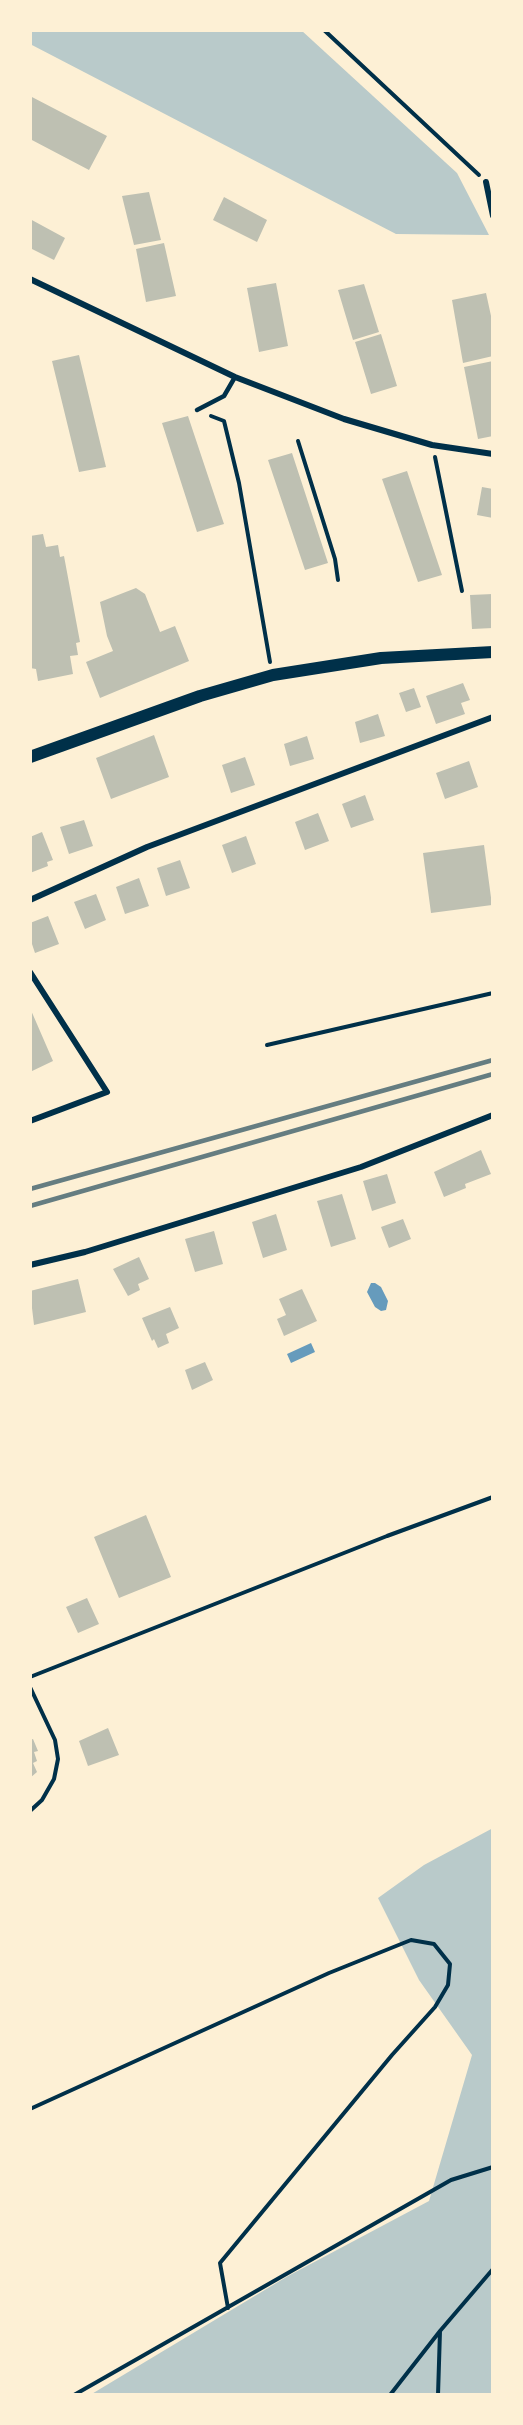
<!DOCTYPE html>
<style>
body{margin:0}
#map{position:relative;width:523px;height:2425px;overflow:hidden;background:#fdf0d5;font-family:"Exo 2",sans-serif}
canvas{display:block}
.frame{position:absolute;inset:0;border:32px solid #fdf0d5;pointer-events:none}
</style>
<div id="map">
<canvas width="523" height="2425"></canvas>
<div class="frame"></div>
</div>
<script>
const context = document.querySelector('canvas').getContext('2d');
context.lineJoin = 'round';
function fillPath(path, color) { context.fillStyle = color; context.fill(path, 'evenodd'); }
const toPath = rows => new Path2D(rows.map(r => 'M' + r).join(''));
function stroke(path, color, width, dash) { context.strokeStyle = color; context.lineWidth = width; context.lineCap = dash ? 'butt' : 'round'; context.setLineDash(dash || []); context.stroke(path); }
const green = toPath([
 [30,30,301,30,457,173,489,235,396,234,30,44],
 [493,1828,493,2395,90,2395,288,2276,429,2201,472,2055,419,1980,378,1898,424,1865]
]);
const water = toPath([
 [371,1283,375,1283,381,1287,388,1301,386,1310,381,1311,375,1307,367,1292],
 [311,1343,315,1352,291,1363,287,1354]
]);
const building = toPath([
 [30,96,107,136,89,170,30,139],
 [149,192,161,240,134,245,122,196],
 [224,197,267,220,257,242,213,220],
 [30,219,65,238,54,260,30,248],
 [164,243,176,296,146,302,136,249],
 [276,283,288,346,259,352,247,288],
 [364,284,379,332,353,340,338,290],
 [486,293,493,325,493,356,463,363,452,300],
 [381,334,397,386,371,394,355,342],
 [79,355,106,467,79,472,52,361],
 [493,361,493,436,478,439,464,367],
 [188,416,224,524,197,532,162,423],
 [292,453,328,563,305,570,268,460],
 [407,471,442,575,418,582,382,479],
 [482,487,493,489,493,518,477,515],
 [43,534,46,547,58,545,60,557,64,556,80,642,76,643,78,655,70,656,73,674,38,681,36,669,30,668,30,536],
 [136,588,145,594,160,632,175,626,189,661,100,698,86,662,113,651,107,636,100,602],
 [493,594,493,628,472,629,470,595],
 [463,683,470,700,461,703,465,714,436,724,426,696],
 [414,688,421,707,406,712,399,693],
 [378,714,385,736,360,743,355,722],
 [154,735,169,777,111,799,96,758],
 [307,736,314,759,290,766,284,744],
 [245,757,255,785,231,793,222,765],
 [469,761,478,787,445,799,436,773],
 [365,795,374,820,351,828,342,804],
 [318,813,329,841,305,850,295,822],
 [84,820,93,846,69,854,60,827],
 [42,832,53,860,47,862,48,866,30,873,30,837],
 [246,836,256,864,232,873,222,845],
 [484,845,492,905,431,913,423,853],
 [180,860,190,888,166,896,157,868],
 [139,878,149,906,125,914,116,887],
 [96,894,106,920,85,929,74,902],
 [48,916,59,944,35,953,30,938,30,923],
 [30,1008,53,1061,30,1072],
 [481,1150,491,1174,465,1184,466,1188,444,1197,434,1172],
 [387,1174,396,1203,372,1211,363,1181],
 [342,1194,356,1239,331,1247,317,1201],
 [276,1214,287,1250,263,1258,252,1222],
 [403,1219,411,1239,389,1248,381,1227],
 [214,1231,223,1264,195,1272,185,1239],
 [139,1257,149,1279,138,1284,140,1290,128,1296,113,1269],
 [78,1279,86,1312,34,1325,30,1291],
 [302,1289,317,1321,284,1336,277,1319,286,1315,279,1299],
 [170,1307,179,1328,166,1334,169,1343,158,1348,154,1339,152,1341,142,1318],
 [205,1362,213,1380,192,1390,185,1370],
 [146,1515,171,1577,119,1598,94,1537],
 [87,1598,99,1624,78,1633,66,1607],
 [108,1728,119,1755,88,1766,79,1741],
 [33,1739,38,1751,34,1752,37,1761,33,1763,37,1772,30,1778,30,1740]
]);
const path = toPath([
 [324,30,479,175],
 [211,416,224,421,239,483,270,662],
 [298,441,335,559,338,580],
 [435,457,462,591],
 [267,1045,493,993],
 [30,1677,387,1536,493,1497],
 [30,1687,55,1740,58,1759,54,1779,42,1800,30,1811],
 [30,2109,329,1973,411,1940,434,1944,450,1964,448,1985,435,2007,392,2055,220,2263,228,2308],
 [74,2395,451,2180,493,2167],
 [390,2395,440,2331,493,2269],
 [438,2395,440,2331]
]);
const service = toPath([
 [197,410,224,396,235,377]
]);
const minor = toPath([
 [486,182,493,216],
 [30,279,235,377,344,419,432,445,493,454],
 [30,900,147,847,493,717],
 [30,972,107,1092,30,1121],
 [30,1265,85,1252,361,1167,493,1115]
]);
const secondary = toPath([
 [30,757,200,696,273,675,381,658,493,652]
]);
const rail = toPath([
 [30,1189,493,1060],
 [30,1206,493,1074]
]);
fillPath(green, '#b9caca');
fillPath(water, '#669bbc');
fillPath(building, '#bec0b2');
stroke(path, '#003049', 4);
stroke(service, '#003049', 4.5);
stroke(minor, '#003049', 6);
stroke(secondary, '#003049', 12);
stroke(rail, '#657d81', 4.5);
</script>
